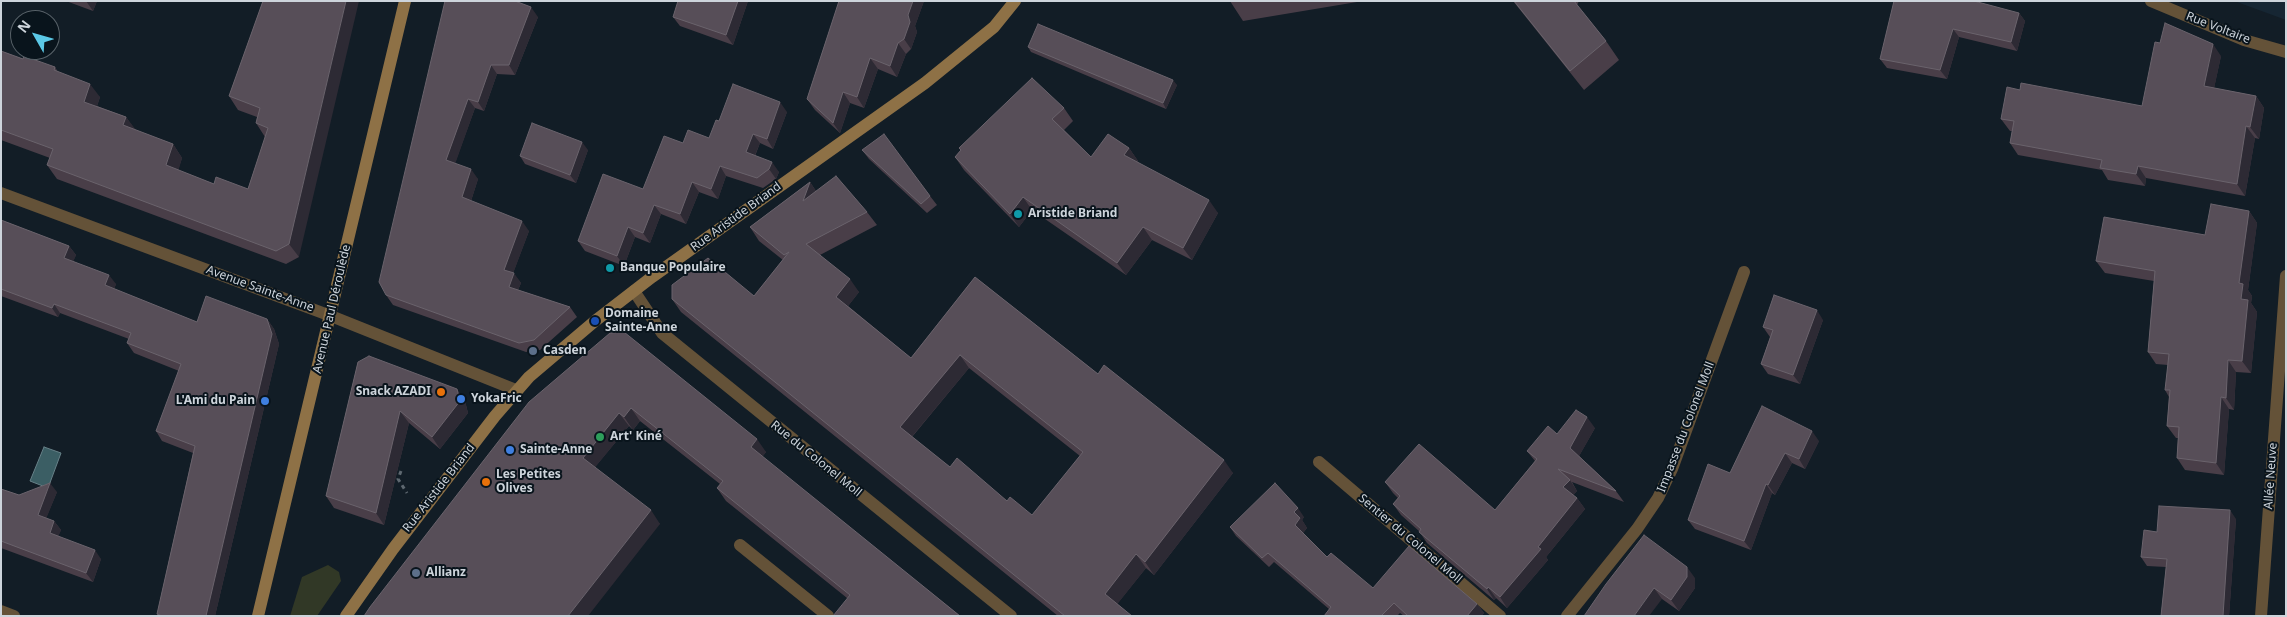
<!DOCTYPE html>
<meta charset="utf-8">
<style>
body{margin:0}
#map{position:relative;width:2287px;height:617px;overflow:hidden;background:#121d26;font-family:"Noto Sans",sans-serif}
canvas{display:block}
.frame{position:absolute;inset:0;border:2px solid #cdd4db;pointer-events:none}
.north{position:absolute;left:10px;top:10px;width:50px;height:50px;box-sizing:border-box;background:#09141c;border:1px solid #576168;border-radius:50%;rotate:308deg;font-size:14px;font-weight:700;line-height:20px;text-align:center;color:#cdd4db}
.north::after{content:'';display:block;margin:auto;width:18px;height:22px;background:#5bc8e6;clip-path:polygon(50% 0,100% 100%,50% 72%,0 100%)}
</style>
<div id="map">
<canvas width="2287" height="617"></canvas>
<div class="frame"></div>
<div class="north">N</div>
</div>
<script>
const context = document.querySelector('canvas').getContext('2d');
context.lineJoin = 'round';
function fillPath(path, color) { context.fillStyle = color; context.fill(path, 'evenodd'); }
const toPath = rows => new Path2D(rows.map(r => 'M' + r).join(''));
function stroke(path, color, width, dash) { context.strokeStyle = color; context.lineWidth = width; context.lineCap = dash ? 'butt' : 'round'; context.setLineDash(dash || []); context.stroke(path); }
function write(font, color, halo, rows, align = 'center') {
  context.font = font + ' "Noto Sans",sans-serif'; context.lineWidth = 4; context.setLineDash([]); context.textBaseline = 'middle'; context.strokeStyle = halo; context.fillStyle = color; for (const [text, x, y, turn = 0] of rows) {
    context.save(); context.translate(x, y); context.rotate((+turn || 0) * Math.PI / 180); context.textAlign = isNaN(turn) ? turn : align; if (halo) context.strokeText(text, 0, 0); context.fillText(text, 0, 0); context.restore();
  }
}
const built = toPath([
 [2286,1,2286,20,2237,2,2237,1]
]);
const green = toPath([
 [328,565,339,572,341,581,317,616,290,616,302,577]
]);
const water = toPath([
 [44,447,61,453,48,488,30,481,44,447]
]);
const path = toPath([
 [401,471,398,479,407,493]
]);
const lane = toPath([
 [740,545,828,616]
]);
const street = toPath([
 [2151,1,2244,40,2286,52],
 [1,193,331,316,516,390],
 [634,291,662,333,1011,616],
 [1319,462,1500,616],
 [1,611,14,616],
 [1567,616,1637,529,1658,498,1672,469,1744,272],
 [2261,616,2286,276]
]);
const secondary = toPath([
 [258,616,405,1],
 [346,616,393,549,495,416,529,377,595,321,652,277,925,83,994,27,1015,1]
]);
const wall = toPath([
 [66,1,97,1,93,11],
 [263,1,299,257,286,264,57,179,47,165,50,158,1,140,1,51,23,59,55,67,58,72,100,97,97,106,126,117,135,130,173,144,182,158,178,170,214,184,248,189,265,137,256,123,257,117,238,110,229,96],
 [445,1,538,17,515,75,497,74,484,111,475,108,455,163,478,179,471,201,529,231,513,273,521,283,518,290,570,307,577,317,540,350,526,352,393,305,386,295],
 [678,1,748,1,733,45,680,26,673,17],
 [839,1,924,1,915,26,917,32,911,49,906,54,897,77,878,69,864,108,850,103,840,133,815,110,807,99],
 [1230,1,1363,1,1243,21],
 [1513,1,1579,1,1577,5,1606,41,1619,60,1584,90],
 [1894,1,2019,13,2025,21,2017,51,1959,37,1947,79,1887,68,1880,59],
 [1028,47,1177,85,1166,109,1031,52],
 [2221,56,2214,88,2256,96,2264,108,2259,139,2255,138,2245,196,2146,178,2145,186,2108,180,2102,170,2018,155,2010,143,2012,131,2010,131,2001,119,2020,90,2142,106],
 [1064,108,1073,121,1064,130,1091,157,1129,148,1138,161,1137,162,1218,213,1192,260,1152,240,1126,275,1032,210,1019,227,964,170,955,157,961,150,959,148],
 [787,112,773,149,760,143,755,156,779,172,776,179,763,188,726,176,718,199,699,192,686,224,661,214,650,243,635,237,624,266,585,251,578,241,643,189,683,143,709,138],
 [588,150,576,183,525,164,520,156],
 [862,150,930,196,937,205,927,213,869,159],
 [810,182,816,191,867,212,877,225,820,255,859,292,848,306,911,358,975,277,1098,374,1233,473,1154,575,1146,568,1117,604,1132,616,1058,616,681,312,672,299,754,296,783,260,759,241,750,227],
 [969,368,1080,456,1032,515,950,467,912,437],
 [2249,211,2257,223,2248,290,2252,296,2251,303,2257,312,2251,373,2236,372,2234,410,2229,409,2224,475,2185,470,2177,458,2178,438,2176,438,2167,426,2169,397,2165,390,2168,365,2156,364,2148,352,2154,281,2105,273,2096,261,2205,235],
 [1,220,69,246,76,255,73,261,116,284,114,289,197,322,267,319,274,329,279,344,215,616,158,616,157,614,193,453,162,441,156,431,179,371,134,353,127,343,129,339,60,313,58,317,1,296],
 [1823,320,1800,384,1768,374,1761,364,1770,337,1763,327],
 [610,333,766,452,762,457,960,616,847,598,726,501,717,488,720,484,640,421,633,430,629,426,595,467,660,524,364,616],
 [358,362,465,401,468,413,440,449,409,423,384,525,334,508,326,496],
 [1595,428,1579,456,1616,491,1624,502,1572,482,1577,491,1573,495,1577,498,1585,509,1546,557,1548,560,1507,608,1496,598,1494,600,1427,543,1419,531,1401,515,1393,504,1398,498,1393,493,1385,482,1495,510,1535,461,1527,451,1557,434],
 [1819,441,1805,469,1792,463,1775,495,1772,493,1751,550,1695,529,1688,520,1730,473],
 [1,489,19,495,57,492,46,518,54,521,61,530,58,536,101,559,93,582,1,548],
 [1304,517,1302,520,1307,528,1303,533,1327,557,1373,588,1477,604,1484,613,1481,616,1404,616,1400,613,1397,616,1324,616,1329,609,1274,562,1269,567,1236,536,1230,527],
 [2236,519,2229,616,2161,616,2166,567,2147,566,2141,557,2157,532],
 [1695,578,1695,588,1679,611,1662,599,1606,584]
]);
const shadedWall = toPath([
 [86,1,97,1,93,11],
 [346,1,359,1,299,257,289,244],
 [738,1,748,1,733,45,726,35],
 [913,1,924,1,915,26,917,32,911,49,904,39,908,15],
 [531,7,538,17,515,75,509,65],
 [2019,13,2025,21,2017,51,2011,42],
 [1953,29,1959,37,1947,79,1940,70],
 [898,43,906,54,897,77,890,66],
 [2213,44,2221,56,2212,98,2204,86],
 [870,58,878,69,864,108,857,97],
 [491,65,497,74,484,111,478,102],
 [1173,80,1177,85,1166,109,1163,103],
 [90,84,100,97,94,115,84,102],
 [843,92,850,103,840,133,833,123],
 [2256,96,2264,108,2259,139,2250,127],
 [468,99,475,108,453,170,446,160],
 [780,102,787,112,773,149,767,139],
 [126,117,136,130,123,125],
 [2246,126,2255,138,2245,196,2237,184],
 [753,134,760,143,752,162,746,152],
 [582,142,588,150,576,183,570,175],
 [173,144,182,158,176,179,166,165],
 [1129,148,1138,161,1133,168,1124,155],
 [772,162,779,172,776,179,769,169],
 [720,166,726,176,718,199,711,189],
 [2138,166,2146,178,2145,186,2136,174],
 [471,169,478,179,469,207,462,197],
 [692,182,699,192,686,224,680,214],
 [810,182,819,196,803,201],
 [1023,197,1032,210,1019,227,1010,214],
 [1209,200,1218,213,1192,260,1183,248],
 [654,205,661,214,650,243,643,233],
 [2249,211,2257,223,2248,290,2252,296,2251,303,2257,312,2251,373,2242,361,2241,299,2239,283],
 [522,221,529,231,511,279,504,270],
 [628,227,635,237,624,266,617,256],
 [1143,227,1152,240,1126,275,1117,263],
 [69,246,76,255,71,267,64,258],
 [514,273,521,283,515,297,509,287],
 [109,275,116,284,112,295,105,285],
 [850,279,859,292,845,310,836,297],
 [54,304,60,313,58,317,52,308],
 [1817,310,1823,320,1800,384,1793,375],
 [267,319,274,329,279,344,215,616,206,616],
 [960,355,969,368,909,440,900,427],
 [2228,360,2236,372,2234,410,2226,398],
 [457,389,465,401,468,413,440,449,432,437],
 [2221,397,2229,409,2224,475,2216,463],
 [631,408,640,421,633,430,624,417],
 [400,411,409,423,384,525,376,513],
 [619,413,629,426,592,471,583,458],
 [1587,417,1595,428,1578,458,1570,448],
 [1812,431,1819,441,1805,469,1799,459],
 [757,439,766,452,760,460,751,447],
 [1785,453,1792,463,1775,495,1768,485],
 [1224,460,1233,473,1154,575,1145,562],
 [1570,480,1577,491,1571,498,1563,487],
 [50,483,57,492,44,524,38,515],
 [1766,484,1772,493,1751,550,1744,541],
 [1577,498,1585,509,1546,557,1548,560,1507,608,1500,597,1538,547],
 [1298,508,1304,517,1302,520,1307,528,1302,534,1295,525,1294,512],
 [651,510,660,524,588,616,568,616],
 [2230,510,2236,519,2229,616,2223,616],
 [54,521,61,530,56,542,50,533],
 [95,550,101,559,93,582,86,573],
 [1136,554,1146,568,1115,607,1105,594],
 [1687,567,1695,578,1695,588,1679,611,1671,600],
 [1488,587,1496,598,1494,600,1487,589],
 [1654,588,1662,599,1649,616,1634,616],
 [1477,604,1484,613,1481,616,1467,616]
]);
const building = toPath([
 [263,1,346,1,289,244,276,251,47,165,53,149,1,130,1,51,23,59,24,56,55,67,54,70,90,84,84,102,126,117,123,125,173,144,166,165,214,184,216,177,248,189,268,128,256,123,260,108,229,96,263,1],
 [445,1,515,1,531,7,509,65,491,65,478,102,468,99,446,160,471,169,462,197,522,221,504,270,514,273,509,287,570,307,534,340,519,343,386,295,379,282,445,1],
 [678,1,738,1,726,35,673,17,678,1],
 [839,1,913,1,908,15,910,22,904,39,898,43,890,66,870,58,857,97,843,92,833,123,807,99,839,1],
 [1514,1,1574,1,1606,41,1570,71,1514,1],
 [1894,1,1974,1,2019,13,2011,42,1953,29,1940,70,1880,59,1894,1],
 [2165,23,2213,44,2204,86,2256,96,2250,127,2246,126,2237,184,2138,166,2136,174,2100,168,2102,160,2010,143,2014,121,2001,119,2007,87,2020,90,2021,83,2142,106,2155,42,2160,43,2165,23],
 [1038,24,1173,80,1163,103,1028,47,1038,24],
 [1032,78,1064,108,1052,119,1091,157,1108,134,1129,148,1124,155,1209,200,1183,248,1143,227,1117,263,1023,197,1010,214,955,157,961,150,959,148,1032,78],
 [733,84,780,102,767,139,753,134,746,152,772,162,769,169,757,178,720,166,711,189,692,182,680,214,654,205,643,233,628,227,617,256,578,241,603,174,643,189,664,136,683,143,688,130,709,138,716,120,719,121,733,84],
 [532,123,582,142,570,175,520,156,532,123],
 [884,134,930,196,921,204,862,150,884,134],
 [836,176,867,212,806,244,850,279,836,297,911,358,975,277,1098,374,1104,365,1224,460,1145,562,1136,554,1105,594,1132,616,1065,616,672,299,672,285,708,258,754,296,789,252,784,255,750,227,810,182,803,201,836,176],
 [960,355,1083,452,1032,515,1010,497,1007,501,957,458,950,467,900,427,960,355],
 [2211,204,2249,211,2239,283,2243,284,2241,299,2248,300,2242,361,2228,360,2226,398,2221,397,2216,463,2177,458,2179,427,2167,426,2170,390,2165,390,2169,354,2148,352,2155,271,2096,261,2104,217,2205,235,2211,204],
 [1,220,69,246,64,258,109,275,105,285,197,322,206,296,267,319,272,334,206,616,162,616,157,614,195,446,156,431,181,364,127,343,131,333,54,304,52,308,1,289,1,220],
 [1774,295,1817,310,1793,375,1761,364,1773,330,1763,327,1774,295],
 [624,332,757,439,751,447,960,616,833,616,850,595,717,488,723,481,631,408,624,417,619,413,583,458,651,510,568,616,364,616,370,607,529,402,610,333,624,332],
 [369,356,457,389,460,401,432,437,400,411,376,513,326,496,358,362,369,356],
 [1762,406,1812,431,1799,459,1785,453,1768,485,1766,484,1744,541,1688,520,1708,464,1730,473,1762,406],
 [1576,410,1587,417,1570,448,1616,491,1558,469,1570,480,1563,487,1577,498,1538,547,1541,549,1500,597,1488,587,1487,589,1419,532,1421,529,1393,504,1400,496,1385,482,1419,444,1495,510,1537,459,1527,451,1548,426,1557,434,1576,410],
 [50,483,38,515,54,521,50,533,95,550,86,573,1,541,1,489,19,495,50,483],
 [1275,483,1298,508,1294,512,1300,518,1295,525,1327,557,1331,553,1373,588,1409,546,1477,604,1467,616,1408,616,1394,603,1381,616,1324,616,1331,607,1268,553,1262,558,1230,527,1275,483],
 [2159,506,2230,510,2223,616,2161,616,2167,559,2141,557,2144,530,2157,532,2159,506],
 [1644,535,1687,567,1687,577,1671,600,1654,588,1634,616,1584,616,1606,584,1644,535]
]);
const markers = [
 [1018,214,5,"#0f9aa8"],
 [610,268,5,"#0f9aa8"],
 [595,321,5,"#1a4fb4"],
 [533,351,5,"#5c6f8a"],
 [441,392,5,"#e8710a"],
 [461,399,5,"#3f7fe0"],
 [265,401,5,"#3f7fe0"],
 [600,437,5,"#2e9e5b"],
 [510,450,5,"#3f7fe0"],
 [486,482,5,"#e8710a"],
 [416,573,5,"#5c6f8a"]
];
const streetNames = [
 ["Rue Voltaire",2218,28,21],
 ["Rue Aristide Briand",736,217,-36],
 ["Avenue Sainte-Anne",260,289,20],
 ["Avenue Paul Déroulède",332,309,-77],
 ["Impasse du Colonel Moll",1686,427,-69],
 ["Rue du Colonel Moll",816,459,39],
 ["Allée Neuve",2271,476,-86],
 ["Rue Aristide Briand",439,488,-52],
 ["Sentier du Colonel Moll",1410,539,40]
];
const poiNames = [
 ["Aristide Briand",1028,214],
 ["Banque Populaire",620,268],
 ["Domaine",605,314],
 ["Sainte-Anne",605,328],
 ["Casden",543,351],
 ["Snack AZADI",431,392,"right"],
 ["YokaFric",471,399],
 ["L'Ami du Pain",255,401,"right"],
 ["Art' Kiné",610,437],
 ["Sainte-Anne",520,450],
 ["Les Petites",496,475],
 ["Olives",496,489],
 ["Allianz",426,573]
];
fillPath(built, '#162633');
fillPath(green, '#313826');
fillPath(water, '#3b5e64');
stroke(water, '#678188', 1);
stroke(path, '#5e6870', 3, [4, 4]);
stroke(lane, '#645238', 12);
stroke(street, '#645238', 12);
stroke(secondary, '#8e7146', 12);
fillPath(wall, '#493e48');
fillPath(shadedWall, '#2d2a34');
fillPath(building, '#574e58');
stroke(building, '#6a636c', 1);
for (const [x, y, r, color] of markers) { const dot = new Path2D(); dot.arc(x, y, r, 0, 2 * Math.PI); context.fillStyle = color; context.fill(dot); stroke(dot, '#09141c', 2); }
write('12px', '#cdd4db', '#09141c', streetNames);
write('bold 12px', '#cdd4db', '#09141c', poiNames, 'left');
</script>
